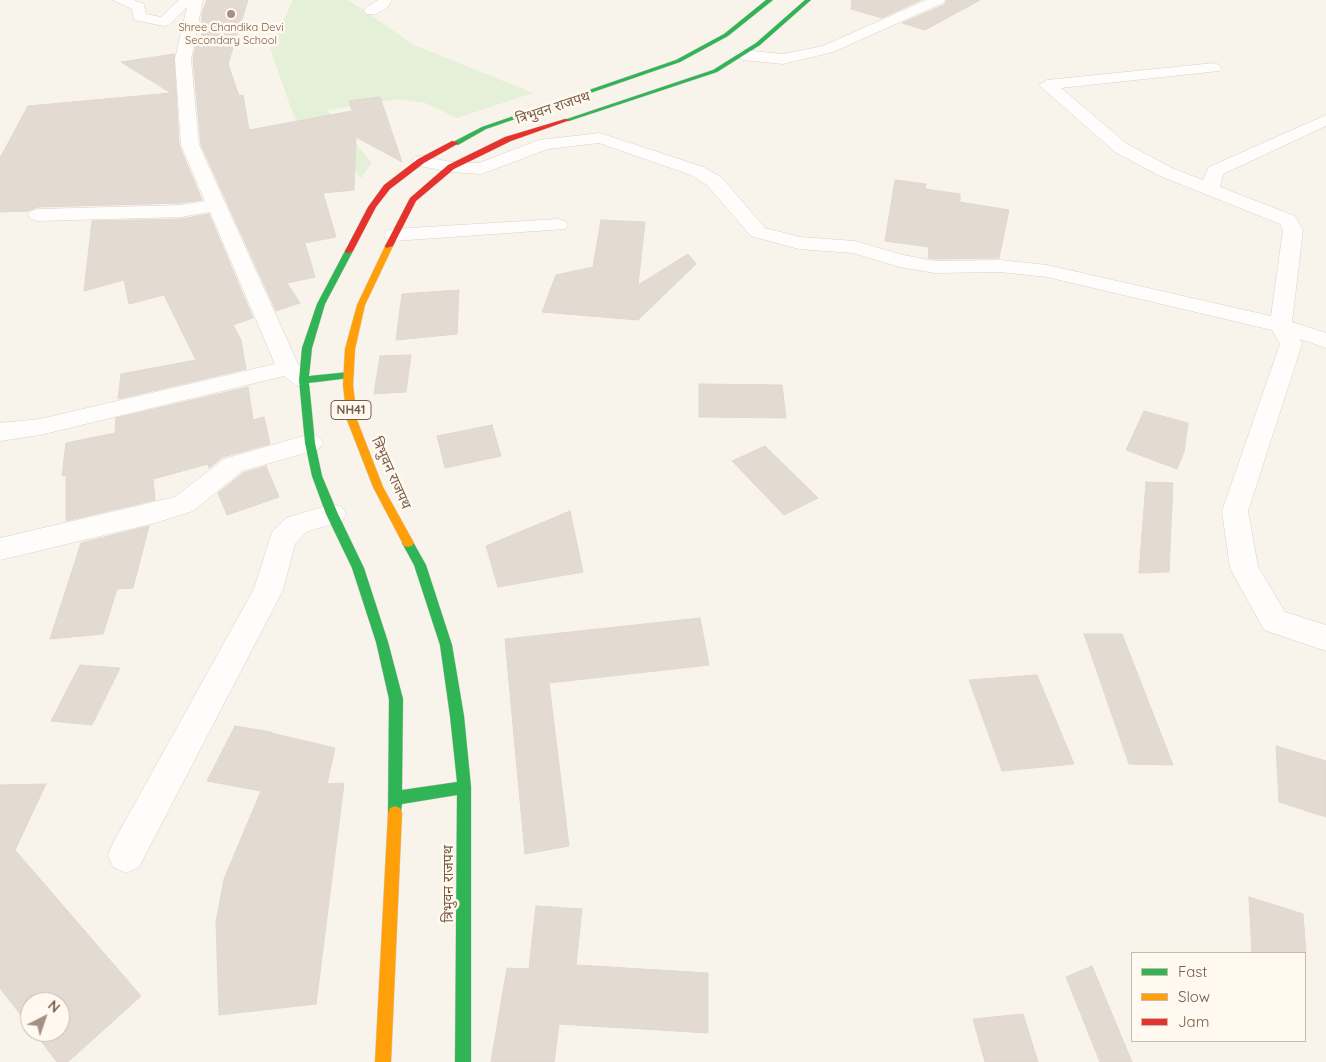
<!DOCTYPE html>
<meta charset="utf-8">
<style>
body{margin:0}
#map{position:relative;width:1326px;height:1062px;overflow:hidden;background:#f8f4ec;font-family:Quicksand,sans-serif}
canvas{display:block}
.legend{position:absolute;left:1131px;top:952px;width:175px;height:90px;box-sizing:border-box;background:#fff9ef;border:1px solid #c9baad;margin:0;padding:6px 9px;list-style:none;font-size:15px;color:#795c4a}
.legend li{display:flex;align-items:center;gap:10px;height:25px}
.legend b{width:25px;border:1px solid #c9baad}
.north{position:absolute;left:20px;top:992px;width:50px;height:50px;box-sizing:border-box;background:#fff9ef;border:1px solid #c9baad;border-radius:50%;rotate:41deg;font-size:14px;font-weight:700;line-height:20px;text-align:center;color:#795c4a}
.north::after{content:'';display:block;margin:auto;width:18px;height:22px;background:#a59183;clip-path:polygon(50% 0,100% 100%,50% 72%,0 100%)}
</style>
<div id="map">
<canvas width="1326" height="1062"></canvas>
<ul class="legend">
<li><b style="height:6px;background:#30b455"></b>Fast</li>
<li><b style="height:6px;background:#ff9f0a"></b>Slow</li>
<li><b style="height:6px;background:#e5322d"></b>Jam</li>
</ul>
<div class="north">N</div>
</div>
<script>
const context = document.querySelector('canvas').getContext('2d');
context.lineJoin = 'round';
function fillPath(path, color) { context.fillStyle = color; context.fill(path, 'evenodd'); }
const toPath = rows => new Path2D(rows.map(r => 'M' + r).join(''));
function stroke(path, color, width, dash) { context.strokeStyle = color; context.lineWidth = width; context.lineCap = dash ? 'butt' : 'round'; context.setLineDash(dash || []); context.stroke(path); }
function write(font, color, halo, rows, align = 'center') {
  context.font = font + ' Quicksand,"Noto Sans Devanagari",sans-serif'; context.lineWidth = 5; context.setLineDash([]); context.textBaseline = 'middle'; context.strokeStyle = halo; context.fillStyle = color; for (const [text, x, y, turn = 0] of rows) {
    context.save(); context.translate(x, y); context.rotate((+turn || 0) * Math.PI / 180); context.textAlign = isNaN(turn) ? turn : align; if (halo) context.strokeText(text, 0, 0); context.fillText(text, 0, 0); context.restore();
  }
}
const green = toPath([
 [293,0,348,0,414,45,533,93,457,118,425,103,399,99,327,110,372,163,361,178,326,139,305,130,294,117,270,48]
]);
const building = toPath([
 [207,0,248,0,228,64,239,96,243,95,249,130,352,111,349,101,380,97,402,162,356,137,354,190,323,193,336,237,305,243,315,277,287,283,300,303,276,311,201,145,193,59,197,40,202,42,202,13,207,0],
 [852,0,921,0,882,18,851,9,852,0],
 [947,0,980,0,925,30,902,23,944,5,947,0],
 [174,54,179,145,202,200,181,203,38,207,28,211,0,212,0,158,28,106,171,93,121,62,174,54],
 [895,180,926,184,925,189,960,194,960,202,1009,210,999,258,935,259,928,258,929,247,885,241,895,180],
 [209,214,253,318,233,325,241,340,246,369,118,399,121,374,196,360,164,295,129,304,124,280,84,291,92,221,181,219,209,214],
 [601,220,645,222,638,285,688,254,696,264,638,320,542,312,556,275,593,267,601,220],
 [459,290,457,334,396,340,402,294,459,290],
 [411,355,406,392,374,394,380,356,411,355],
 [699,384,782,385,786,418,699,417,699,384],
 [248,387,253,420,264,417,270,444,223,457,209,468,208,464,153,479,155,500,66,521,66,475,62,476,66,443,115,433,116,418,248,387],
 [1144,411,1188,423,1184,452,1177,469,1126,450,1144,411],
 [492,425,501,456,445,468,437,436,492,425],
 [765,446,818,498,784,515,732,461,765,446],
 [266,466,279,497,227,515,218,493,243,473,266,466],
 [1146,482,1173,483,1169,572,1139,573,1146,482],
 [570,511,583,572,498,587,486,546,570,511],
 [149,526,133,588,117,589,103,634,50,639,81,543,149,526],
 [700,618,709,665,549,683,569,846,525,854,505,639,700,618],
 [1084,634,1122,634,1173,765,1129,764,1084,634],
 [80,665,120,668,92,725,51,721,80,665],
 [1037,675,1074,764,1002,771,969,680,1037,675],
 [235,726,271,732,271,733,335,748,327,784,344,783,316,1004,219,1015,216,922,224,879,261,791,207,781,235,726],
 [1276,746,1326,761,1326,817,1279,802,1276,746],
 [46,784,15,850,141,996,68,1062,57,1062,34,1032,60,1032,60,1002,30,1002,30,1027,0,988,0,785,46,784],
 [1249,897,1303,914,1306,953,1252,953,1249,897],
 [536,906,582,909,576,965,708,973,708,1033,559,1024,554,1062,491,1062,507,968,529,969,536,906],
 [1092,966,1132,1062,1100,1062,1066,977,1092,966],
 [1023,1014,1038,1062,985,1062,973,1019,1023,1014]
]);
const street = toPath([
 [113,0,133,0,144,4,146,14,161,17,179,0,203,0,191,59,199,145,298,364,316,380,312,385,304,388,296,385,284,376,40,435,0,441,0,423,40,419,275,364,210,212,181,217,38,221,31,219,28,215,31,211,38,209,181,205,205,201,181,145,175,59,187,7,169,25,164,26,134,20,132,9,113,0],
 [378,0,392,0,387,8,376,14,366,14,364,11,366,8,378,0],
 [926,0,945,0,943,3,833,52,783,64,743,60,735,55,743,50,783,54,823,46,926,0],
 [1214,63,1219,65,1222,68,1219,71,1061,88,1127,144,1172,168,1203,180,1209,167,1326,115,1326,126,1223,174,1220,187,1295,216,1303,230,1292,322,1326,333,1326,348,1300,339,1302,344,1248,511,1258,567,1285,612,1326,625,1326,651,1264,630,1230,568,1222,511,1280,344,1272,330,1047,277,1000,272,935,273,900,267,853,253,799,249,751,236,707,185,691,175,599,143,548,149,481,174,451,172,415,165,412,161,415,157,421,156,451,162,479,163,539,140,600,133,703,167,721,177,765,228,800,237,855,241,903,255,935,261,1000,260,1047,265,1271,316,1283,230,1280,224,1160,176,1115,152,1039,85,1047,80,1214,63],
 [558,219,565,221,568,225,565,229,394,241,387,239,384,235,387,231,394,229,558,219],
 [310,434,319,437,323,443,319,449,242,471,193,511,155,523,0,560,0,538,175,497,224,459,310,434],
 [332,504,342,507,346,514,342,521,306,532,295,544,283,590,139,867,126,873,113,867,108,855,113,843,254,589,272,532,286,518,332,504]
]);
const fast = toPath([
 [766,0,773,0,728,36,680,62,486,129,458,145,451,143,482,127,676,60,724,34,766,0],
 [805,0,811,0,760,45,717,72,569,121,564,120,713,70,756,43,805,0],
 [346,249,349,249,353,251,325,304,312,348,309,376,349,372,354,375,349,378,309,383,315,443,322,476,338,514,364,568,388,642,403,699,402,790,457,782,450,716,440,645,414,565,402,543,404,540,412,540,426,565,452,645,464,716,471,787,471,1062,455,1062,457,795,402,804,400,818,395,820,390,818,388,813,389,699,376,642,352,568,326,514,312,476,305,443,299,380,302,348,317,304,346,249]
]);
const slow = toPath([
 [386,244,393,246,365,305,355,349,353,385,357,420,383,487,414,543,412,546,408,547,404,546,373,487,347,420,343,385,345,349,357,305,386,244],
 [395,806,400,808,402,813,391,1062,375,1062,388,813,390,808,395,806]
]);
const jam = toPath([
 [565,119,570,120,511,141,454,169,416,201,393,246,386,248,385,246,410,198,448,165,505,137,565,119],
 [452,141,459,143,424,163,390,189,376,207,353,251,349,253,346,253,345,251,368,207,384,185,418,159,452,141]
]);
const markers = [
 [231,14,5,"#a59183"]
];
const farPoinames = [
 ["Shree Chandika Devi",231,28],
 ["Secondary School",231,41]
];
const shields = [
 [351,410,40]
];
const shieldNames = [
 ["NH41",351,410]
];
const streetNames = [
 ["त्रिभुवन राजपथ",553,108,-18],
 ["त्रिभुवन राजपथ",391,473,66],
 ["त्रिभुवन राजपथ",449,884,-90]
];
fillPath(green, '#e4f0d7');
fillPath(building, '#e3dad1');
stroke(building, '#e1d7ce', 1);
stroke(street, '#d7d1ca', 1);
stroke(fast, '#dad1c9', 1);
stroke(slow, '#dad1c9', 1);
stroke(jam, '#dad1c9', 1);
fillPath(street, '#fefdfc');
fillPath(fast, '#30b455');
fillPath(slow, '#ff9f0a');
fillPath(jam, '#e5322d');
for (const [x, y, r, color] of markers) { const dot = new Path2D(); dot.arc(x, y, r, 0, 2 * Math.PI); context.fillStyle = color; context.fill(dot); stroke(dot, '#fff9ef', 2); }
write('11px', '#795c4a', '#fff9ef', farPoinames);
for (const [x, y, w] of shields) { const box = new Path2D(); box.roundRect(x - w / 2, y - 9.5, w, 19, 4); context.fillStyle = '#fff9ef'; context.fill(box); stroke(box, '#795c4a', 1); }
write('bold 12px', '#795c4a', null, shieldNames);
write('14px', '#795c4a', '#fff9ef', streetNames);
</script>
